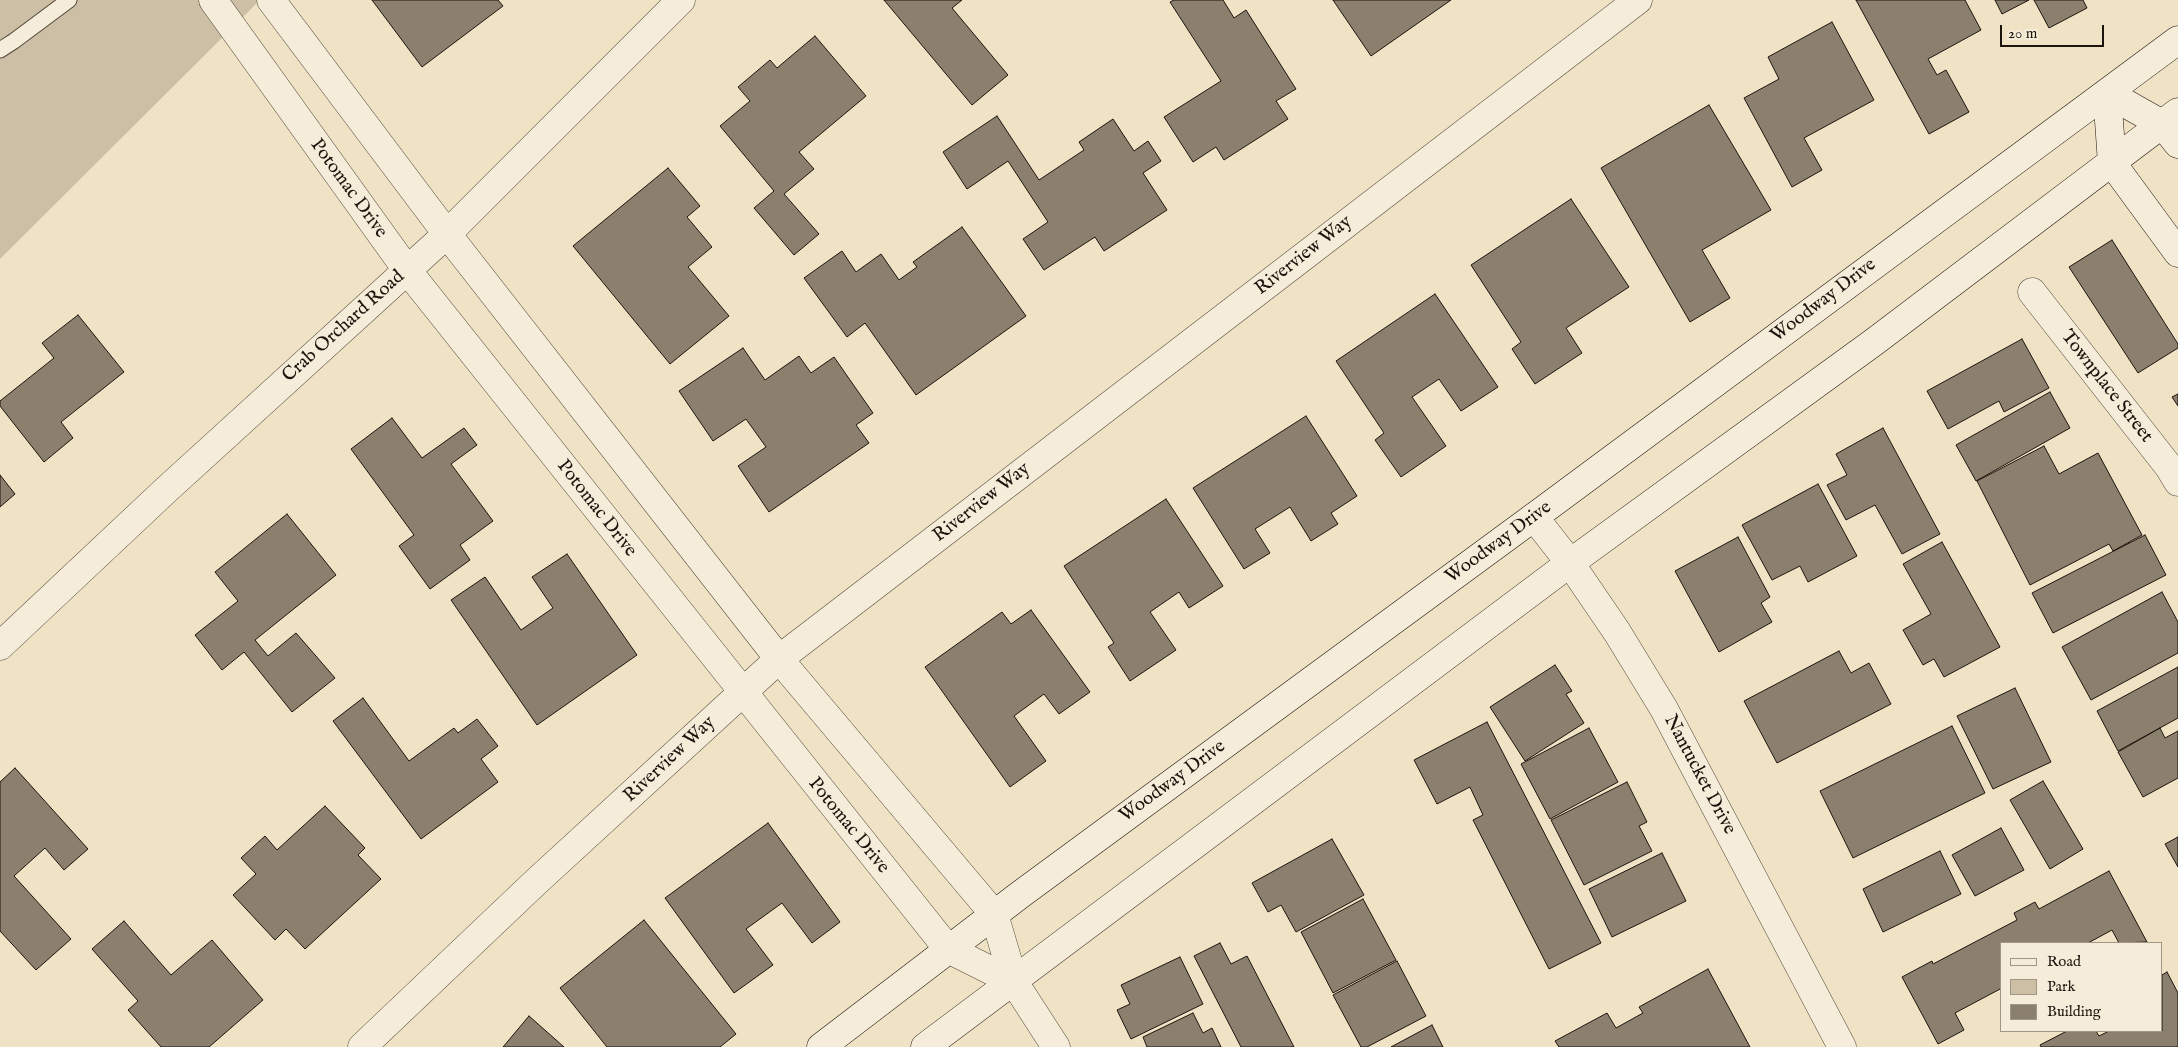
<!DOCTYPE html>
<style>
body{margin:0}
#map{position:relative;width:2178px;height:1047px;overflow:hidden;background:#f0e2c4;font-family:"IM FELL English",serif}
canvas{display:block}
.legend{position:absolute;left:2000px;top:942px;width:162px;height:90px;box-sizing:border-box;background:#f5ecd9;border:1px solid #9f9688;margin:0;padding:6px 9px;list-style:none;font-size:15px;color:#1e140e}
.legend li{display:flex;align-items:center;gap:10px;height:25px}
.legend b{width:25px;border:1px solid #9f9688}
.scale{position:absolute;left:2000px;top:25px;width:104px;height:22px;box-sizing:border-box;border:2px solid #1e140e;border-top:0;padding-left:6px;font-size:15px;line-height:18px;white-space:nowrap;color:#1e140e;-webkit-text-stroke:4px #f5ecd9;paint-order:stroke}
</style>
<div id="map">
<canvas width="2178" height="1047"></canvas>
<ul class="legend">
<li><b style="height:6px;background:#f5ecd9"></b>Road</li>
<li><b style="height:14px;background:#ccbfa5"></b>Park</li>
<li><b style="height:14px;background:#8b7f6d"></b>Building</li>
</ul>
<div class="scale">20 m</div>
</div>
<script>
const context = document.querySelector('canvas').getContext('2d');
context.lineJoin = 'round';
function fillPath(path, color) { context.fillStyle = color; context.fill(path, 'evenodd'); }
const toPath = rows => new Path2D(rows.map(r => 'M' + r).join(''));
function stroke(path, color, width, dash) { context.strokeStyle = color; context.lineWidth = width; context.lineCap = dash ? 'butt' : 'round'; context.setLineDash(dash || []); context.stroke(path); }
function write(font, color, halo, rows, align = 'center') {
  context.font = font + ' "IM FELL English",serif'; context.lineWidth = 4.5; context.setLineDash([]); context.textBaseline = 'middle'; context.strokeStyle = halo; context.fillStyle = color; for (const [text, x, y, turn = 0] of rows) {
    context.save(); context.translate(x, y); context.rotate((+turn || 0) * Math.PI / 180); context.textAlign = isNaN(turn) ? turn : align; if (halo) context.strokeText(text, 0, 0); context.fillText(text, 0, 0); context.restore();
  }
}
const green = toPath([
 [0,0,260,0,0,259]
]);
const building = toPath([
 [372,0,498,0,503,6,422,67,372,0],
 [884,0,962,0,952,8,1008,75,972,105,884,0],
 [1174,0,1223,0,1234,18,1246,10,1296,89,1276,101,1288,119,1224,160,1216,147,1193,162,1164,117,1221,81,1170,2,1174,0],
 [1333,0,1451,0,1371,56,1333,0],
 [1856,0,1965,0,1981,30,1928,59,1937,75,1946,70,1969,112,1929,134,1856,0],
 [1995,0,2029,0,2002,14,1995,0],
 [2034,0,2083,0,2087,8,2049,28,2034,0],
 [1832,22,1874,100,1804,138,1822,170,1792,187,1744,98,1779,79,1768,57,1832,22],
 [815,36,866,96,799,152,814,169,784,194,819,234,794,255,754,208,774,191,720,126,750,101,738,87,770,60,777,68,815,36],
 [1709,105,1771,210,1702,250,1730,298,1690,322,1601,168,1709,105],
 [997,116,1039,180,1084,150,1079,142,1113,119,1134,151,1148,141,1161,161,1143,173,1167,210,1104,251,1095,237,1044,270,1023,239,1048,222,1008,161,967,189,943,152,997,116],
 [668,168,700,206,687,217,712,247,688,267,729,316,670,364,573,246,668,168],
 [1571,199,1629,287,1566,328,1582,353,1535,384,1512,349,1521,342,1471,265,1571,199],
 [962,227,1026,316,916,395,865,323,847,337,804,278,842,251,856,272,881,254,899,280,917,267,913,262,962,227],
 [2112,240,2178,344,2178,348,2138,373,2069,267,2112,240],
 [1435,294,1498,387,1461,411,1439,379,1412,397,1446,446,1401,477,1375,440,1384,433,1336,361,1435,294],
 [78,315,124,372,61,422,73,438,44,462,0,406,0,401,54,358,42,343,78,315],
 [2022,339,2049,388,2004,412,1999,401,1948,429,1927,391,2022,339],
 [743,348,765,380,799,356,811,373,834,357,873,413,856,425,869,443,769,512,738,466,766,447,746,419,713,441,679,391,743,348],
 [2050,392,2070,428,1976,481,1956,445,2050,392],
 [2178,394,2178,406,2172,397,2178,394],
 [1306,416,1357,496,1331,513,1338,524,1311,541,1290,507,1255,529,1270,553,1244,569,1193,488,1306,416],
 [392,418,422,458,464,428,477,445,451,464,493,521,460,545,470,560,430,589,399,546,414,535,351,449,392,418],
 [1883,428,1940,534,1902,554,1875,505,1846,520,1827,485,1847,475,1836,454,1883,428],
 [2044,446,2059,474,2098,453,2142,535,2113,551,2109,544,2030,585,1977,481,2044,446],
 [0,475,15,494,0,507,0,475],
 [1818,484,1857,556,1808,582,1800,566,1772,580,1742,525,1818,484],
 [1166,499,1223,586,1189,608,1179,592,1150,612,1176,650,1130,681,1108,647,1114,643,1064,566,1166,499],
 [287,514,336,575,255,640,268,656,296,633,335,678,292,712,244,652,222,670,195,635,238,601,215,572,287,514],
 [2145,535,2166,575,2053,633,2032,593,2145,535],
 [1738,537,1770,597,1761,603,1772,622,1719,652,1675,571,1738,537],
 [1942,542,2000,647,1944,677,1934,659,1923,665,1903,630,1931,614,1903,564,1942,542],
 [567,554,637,655,537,725,451,600,485,577,521,630,553,608,532,577,567,554],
 [2162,592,2178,622,2178,653,2091,700,2062,647,2162,592],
 [1031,610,1090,692,1059,714,1044,694,1014,716,1046,761,1010,787,925,667,1002,612,1011,624,1031,610],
 [1839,651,1851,673,1869,663,1891,704,1777,763,1744,701,1839,651],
 [1555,665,1572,691,1566,694,1584,723,1525,761,1490,707,1555,665],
 [2178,667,2178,718,2118,751,2097,711,2178,667],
 [2015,688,2051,762,1993,789,1957,716,2015,688],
 [363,698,409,761,454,728,458,733,477,719,498,746,481,759,498,782,421,839,333,721,363,698],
 [1487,722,1601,943,1549,969,1473,820,1483,815,1470,787,1437,804,1414,760,1487,722],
 [1952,726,1985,793,1853,858,1820,791,1952,726],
 [1589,728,1618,782,1550,819,1521,764,1589,728],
 [2160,728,2165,738,2178,731,2178,778,2143,797,2118,752,2160,728],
 [15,768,88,849,64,870,45,848,14,876,71,939,36,970,0,931,0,782,15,768],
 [2043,781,2083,849,2050,869,2010,800,2043,781],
 [1627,782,1647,822,1639,826,1652,851,1584,885,1551,820,1627,782],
 [325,806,365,848,358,855,381,879,305,949,286,929,275,940,233,895,256,874,241,858,265,836,277,850,325,806],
 [768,823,840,922,812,943,782,903,746,929,773,965,734,993,665,898,768,823],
 [2001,828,2024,870,1975,896,1952,855,2001,828],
 [2178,837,2178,867,2165,844,2178,837],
 [1332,839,1364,895,1296,932,1281,905,1268,912,1252,883,1332,839],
 [1940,851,1961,894,1883,932,1863,889,1940,851],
 [1662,853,1686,901,1612,937,1589,889,1662,853],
 [2109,871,2147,942,2119,943,2112,930,2088,943,2002,943,2002,988,1955,1013,1964,1030,1938,1044,1902,977,1932,961,1933,964,2017,920,2014,913,2035,902,2039,909,2109,871],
 [1363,899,1396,960,1333,993,1301,932,1363,899],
 [644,920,736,1034,720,1047,607,1047,560,988,644,920],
 [124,921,171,975,212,940,263,1000,209,1047,161,1047,128,1010,138,1001,92,949,124,921],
 [1220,943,1231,964,1247,956,1294,1047,1241,1047,1194,956,1220,943],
 [1180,957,1203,1004,1131,1039,1117,1010,1130,1004,1121,985,1180,957],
 [1397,961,1426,1016,1367,1047,1361,1047,1333,995,1397,961],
 [1708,969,1750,1047,1559,1047,1555,1041,1607,1013,1616,1028,1643,1013,1639,1007,1708,969],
 [2167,972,2178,993,2178,1047,2041,1047,2040,1045,2067,1031,2096,1031,2099,1036,2109,1031,2162,1031,2162,975,2167,972],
 [1193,1013,1203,1033,1212,1028,1221,1047,1147,1047,1143,1037,1193,1013],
 [529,1016,564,1047,503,1047,529,1016],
 [1432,1025,1443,1047,1391,1047,1432,1025]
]);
const service = toPath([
 [0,50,14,41,69,0]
]);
const minor = toPath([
 [213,0,407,270,948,949],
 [271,0,447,234,779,659,994,914],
 [2032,292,2169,467,2178,482],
 [1534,517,1570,563,1617,632,1664,709,1842,1047],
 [0,646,166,490,447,234,681,0],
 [362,1047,538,880,779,659,1638,0]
]);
const tertiary = toPath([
 [994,914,1014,982,1056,1047],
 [948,949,1014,982]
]);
const secondary = toPath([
 [2107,93,2112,163,2178,253],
 [2107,93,2162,124,2178,144],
 [821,1047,1021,894,1534,517,2178,40],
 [925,1047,1570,563,1874,342,2178,112]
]);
const streetNames = [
 ["Potomac Drive",348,189,54],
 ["Riverview Way",1304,256,-38],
 ["Woodway Drive",1824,301,-37],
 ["Crab Orchard Road",344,327,-42],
 ["Townplace Street",2106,387,52],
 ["Riverview Way",982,503,-38],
 ["Potomac Drive",596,509,52],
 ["Woodway Drive",1499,543,-36],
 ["Riverview Way",670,760,-43],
 ["Nantucket Drive",1699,775,62],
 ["Woodway Drive",1173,782,-36],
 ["Potomac Drive",848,826,51]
];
fillPath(green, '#ccbfa5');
fillPath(building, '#8b7f6d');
stroke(building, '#1e140e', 1);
stroke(service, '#52483c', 17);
stroke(minor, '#52483c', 29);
stroke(tertiary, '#52483c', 29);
stroke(secondary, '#1e140e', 29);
stroke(service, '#f5ecd9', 15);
stroke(minor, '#f5ecd9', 28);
stroke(tertiary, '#f5ecd9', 28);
stroke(secondary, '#f5ecd9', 28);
write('19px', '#1e140e', '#f5ecd9', streetNames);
</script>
